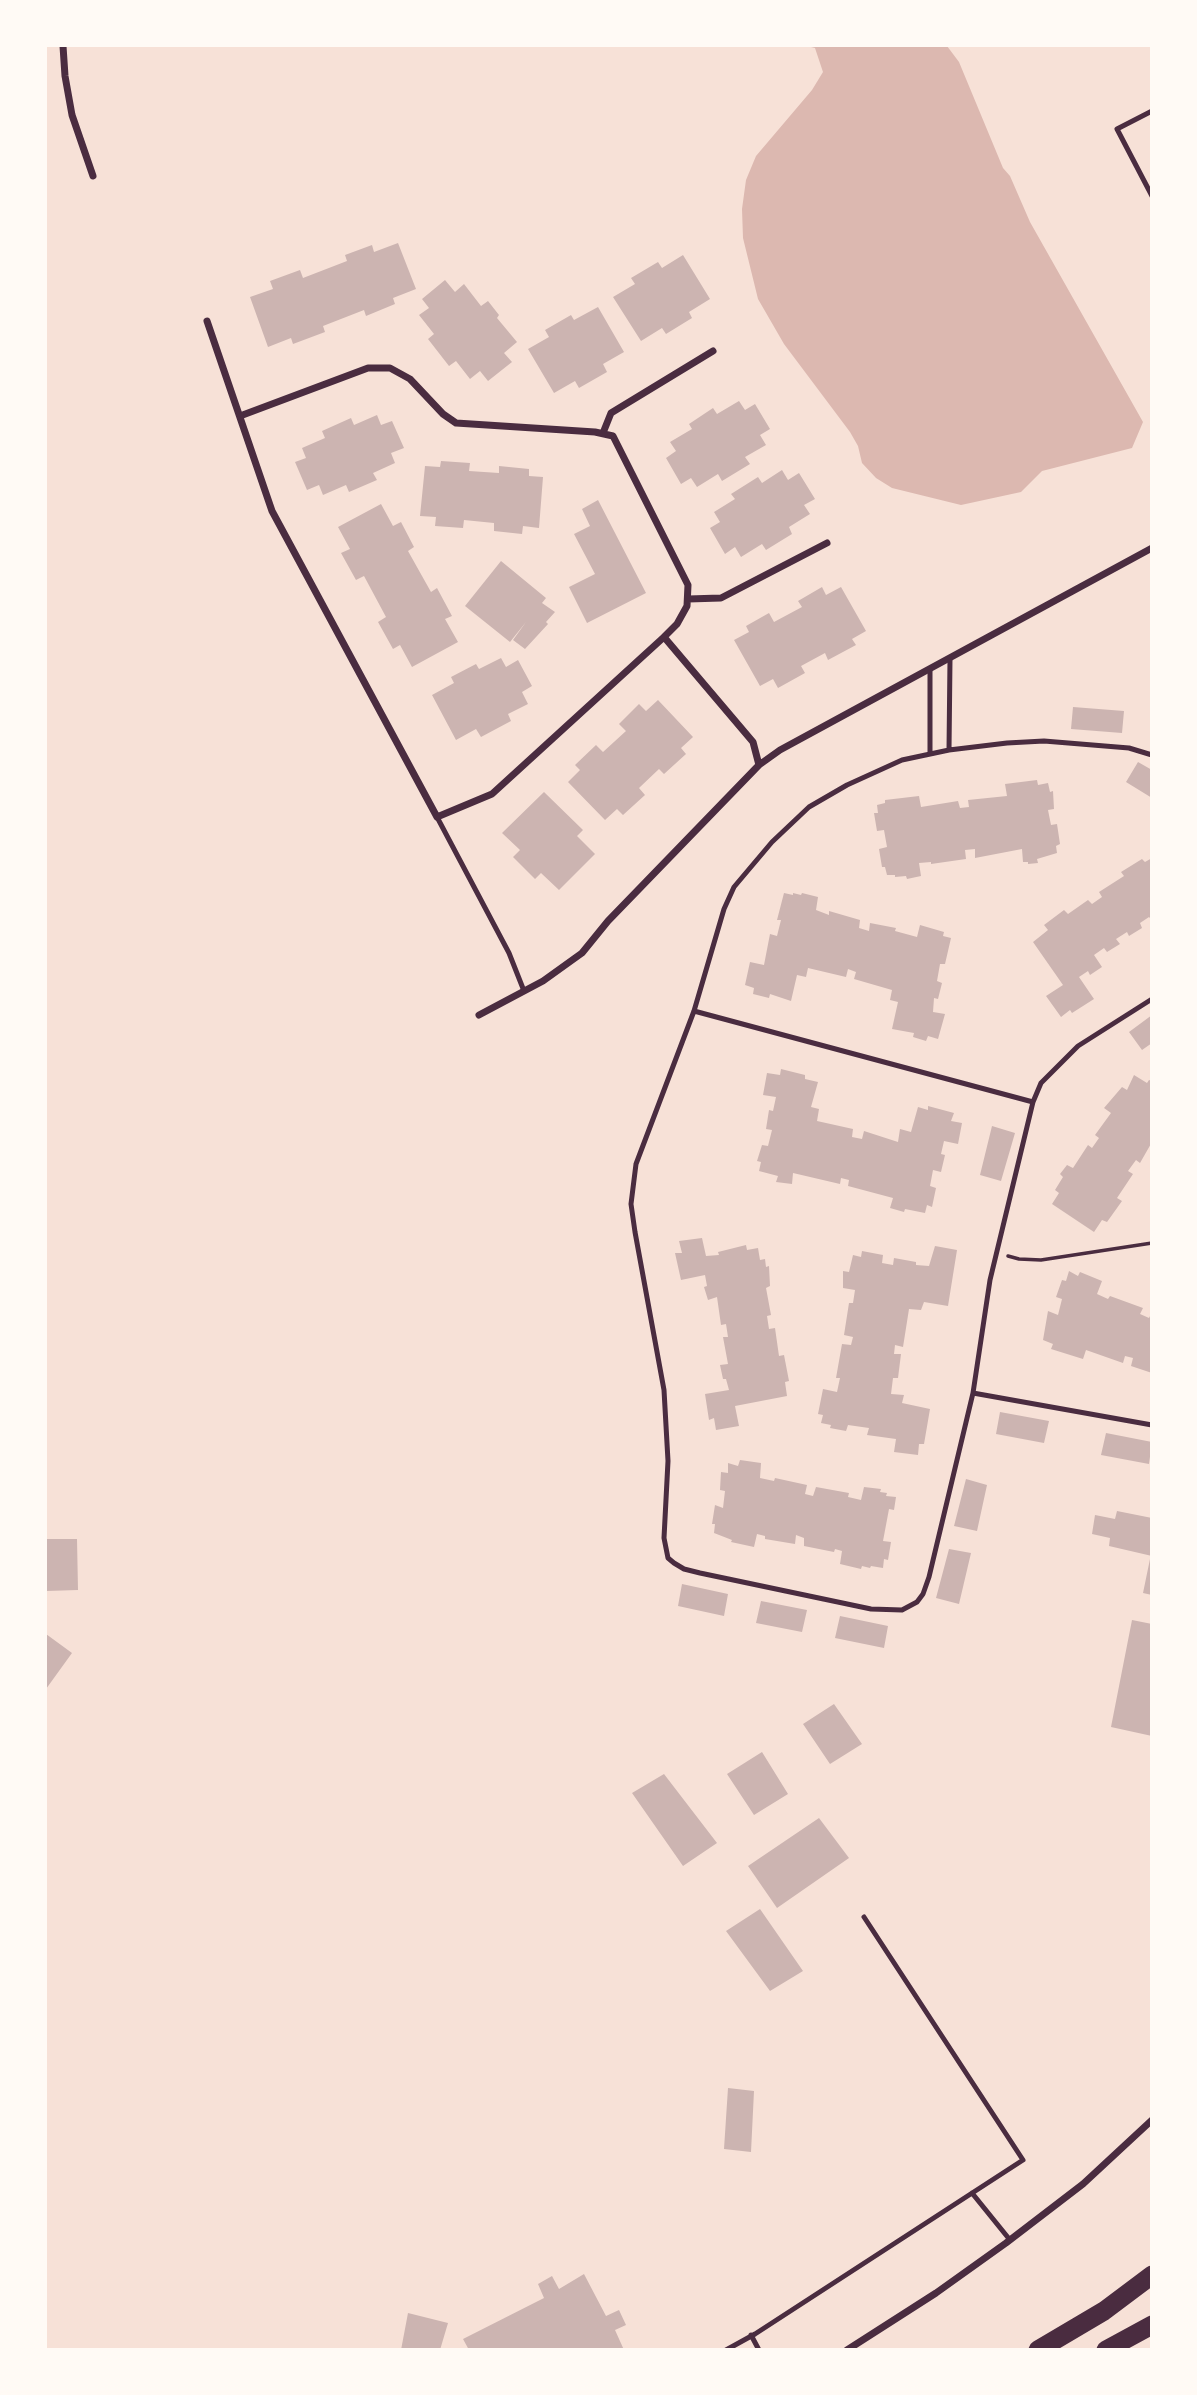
<!DOCTYPE html>
<style>
body{margin:0}
#map{position:relative;width:1197px;height:2395px;overflow:hidden;background:#f7e1d7;font-family:Poppins,sans-serif}
canvas{display:block}
.frame{position:absolute;inset:0;border:47px solid #fffaf5;pointer-events:none}
</style>
<div id="map">
<canvas width="1197" height="2395"></canvas>
<div class="frame"></div>
</div>
<script>
const context = document.querySelector('canvas').getContext('2d');
context.lineJoin = 'round';
function fillPath(path, color) { context.fillStyle = color; context.fill(path, 'evenodd'); }
const toPath = rows => new Path2D(rows.map(r => 'M' + r).join(''));
function stroke(path, color, width, dash) { context.strokeStyle = color; context.lineWidth = width; context.lineCap = dash ? 'butt' : 'round'; context.setLineDash(dash || []); context.stroke(path); }
const water = toPath([
 [807,46,947,46,959,62,1003,168,1010,176,1030,222,1143,422,1132,448,1042,471,1021,492,961,505,892,488,876,478,862,463,858,446,850,432,784,344,758,299,743,238,742,209,746,180,756,156,812,90,823,72,815,48]
]);
const building = toPath([
 [398,243,416,289,393,298,395,304,366,316,364,310,323,326,325,332,293,344,291,338,268,347,250,297,273,289,270,281,300,270,303,278,347,261,345,255,372,245,374,252],
 [683,255,710,299,689,312,692,318,666,334,662,328,641,341,613,297,635,284,631,278,658,262,662,268],
 [445,280,455,292,464,284,481,306,488,301,499,315,497,318,517,342,504,353,512,362,488,381,480,371,470,379,456,361,449,366,428,339,434,334,419,315,429,308,422,299],
 [598,307,624,352,603,364,607,372,579,388,575,381,554,393,528,349,549,337,545,330,571,315,574,320],
 [739,401,745,410,755,404,770,429,760,435,766,445,745,457,750,464,722,481,718,474,697,487,691,478,681,484,666,458,676,451,670,442,692,429,689,424,713,408,717,414],
 [377,415,381,425,392,421,404,448,391,453,395,463,373,473,377,480,349,492,346,485,323,495,319,485,307,490,295,462,306,458,302,448,325,438,322,431,351,418,354,425],
 [441,461,470,463,469,471,499,473,499,466,529,469,529,476,543,477,539,528,523,526,522,534,494,531,494,523,464,520,463,528,435,526,436,517,420,516,425,466,440,467],
 [782,470,788,480,799,473,815,499,804,505,810,514,789,527,792,534,766,550,762,544,741,557,735,547,725,554,710,528,720,522,714,512,735,499,731,494,758,477,762,483],
 [598,500,646,593,587,623,569,587,595,574,574,534,590,526,582,509],
 [381,504,393,526,401,522,414,547,408,551,431,592,437,588,452,616,445,619,458,642,412,667,400,645,393,649,378,622,386,617,364,576,356,580,341,553,350,549,338,527],
 [501,561,546,598,542,603,555,612,546,622,548,624,525,649,513,640,526,622,510,642,465,606],
 [822,587,826,595,841,587,866,631,852,639,856,645,828,660,825,653,801,666,805,673,778,688,773,679,760,686,734,640,749,632,746,626,769,613,774,622,802,607,798,601],
 [501,658,506,667,518,660,532,686,522,692,528,704,508,714,511,721,481,737,476,729,456,740,432,695,454,683,451,677,476,664,479,669],
 [658,700,693,737,681,748,686,754,664,774,659,769,639,788,645,795,623,815,617,809,605,820,568,782,580,770,575,765,596,745,603,752,626,731,619,724,639,704,646,711],
 [1073,707,1124,711,1122,733,1071,729],
 [1138,762,1152,770,1152,798,1126,782],
 [1037,780,1038,785,1048,783,1050,792,1053,791,1054,809,1048,810,1051,825,1057,824,1060,844,1056,846,1057,853,1037,859,1038,863,1028,864,1028,862,1023,862,1022,849,975,858,975,849,965,850,966,859,931,864,931,862,919,863,921,876,907,879,906,876,895,877,895,875,887,875,885,867,882,867,879,849,887,847,884,830,877,831,874,813,878,813,877,805,885,803,885,800,919,796,921,807,958,801,960,808,969,807,968,800,1007,796,1005,784],
 [544,792,583,830,577,836,595,854,559,890,541,873,535,879,513,857,520,850,502,833],
 [1152,858,1152,920,1149,917,1140,923,1142,928,1129,936,1127,932,1116,939,1120,944,1107,952,1104,948,1094,955,1102,967,1090,975,1088,971,1079,977,1094,999,1072,1013,1070,1010,1061,1017,1046,996,1063,985,1033,942,1048,930,1044,925,1064,910,1068,914,1088,900,1092,904,1102,897,1099,892,1124,876,1121,872,1142,859,1145,862],
 [784,893,793,895,793,893,801,895,802,893,818,897,816,910,829,915,829,911,860,920,859,928,869,931,870,923,896,928,895,931,917,937,920,925,944,932,943,936,951,938,945,964,940,964,937,981,942,983,938,999,934,998,933,1012,945,1014,938,1039,928,1036,926,1041,913,1037,914,1033,892,1029,898,1002,890,1000,892,990,854,979,856,972,848,969,846,977,808,968,806,977,797,975,791,1001,770,994,769,998,753,994,754,988,745,985,750,962,764,965,770,934,777,936,781,920,777,920],
 [1152,1015,1152,1043,1142,1050,1129,1032],
 [781,1069,805,1075,805,1079,818,1082,811,1107,819,1109,817,1121,853,1129,852,1137,862,1139,864,1131,898,1142,900,1129,911,1132,918,1107,928,1110,928,1106,954,1113,951,1121,962,1123,958,1144,944,1141,941,1154,945,1155,941,1172,933,1170,930,1186,936,1188,932,1207,927,1205,925,1213,905,1209,904,1212,890,1208,893,1198,848,1186,849,1180,841,1178,840,1184,793,1173,792,1184,776,1182,778,1176,759,1171,761,1162,757,1161,762,1145,768,1146,772,1130,766,1129,769,1110,773,1111,776,1097,763,1095,767,1073,780,1075],
 [1134,1075,1147,1083,1149,1080,1152,1081,1152,1142,1140,1163,1136,1160,1128,1171,1133,1174,1117,1198,1122,1201,1107,1222,1102,1220,1094,1232,1052,1204,1059,1193,1055,1190,1063,1177,1060,1174,1067,1165,1073,1168,1088,1145,1092,1148,1099,1138,1095,1135,1111,1113,1104,1108,1122,1087,1127,1090],
 [992,1126,1015,1133,1001,1181,980,1175],
 [702,1238,706,1256,719,1255,718,1252,746,1245,747,1250,758,1248,760,1260,765,1259,766,1267,769,1266,770,1286,766,1288,771,1315,767,1316,769,1329,775,1328,779,1356,784,1355,789,1381,785,1382,787,1396,735,1406,739,1426,716,1430,714,1418,709,1420,705,1394,729,1390,726,1379,723,1379,720,1365,728,1364,723,1337,728,1337,726,1324,721,1325,717,1297,708,1300,704,1287,707,1286,705,1275,681,1280,675,1253,682,1253,679,1241],
 [935,1246,957,1250,948,1306,924,1302,921,1310,909,1309,903,1347,895,1345,894,1354,901,1354,898,1378,893,1378,891,1394,904,1395,902,1403,930,1409,924,1444,919,1444,918,1455,894,1452,896,1439,867,1435,869,1428,848,1425,846,1431,830,1428,831,1425,821,1423,823,1415,818,1414,823,1389,837,1392,840,1378,836,1378,842,1344,851,1345,853,1337,844,1335,849,1303,853,1303,855,1290,843,1288,843,1271,849,1272,853,1255,861,1257,862,1251,883,1255,882,1263,893,1265,894,1258,916,1262,916,1265,929,1266],
 [1069,1271,1078,1276,1080,1272,1102,1281,1097,1294,1108,1299,1110,1296,1143,1308,1140,1314,1149,1318,1152,1312,1152,1373,1131,1366,1133,1358,1125,1356,1123,1363,1086,1350,1083,1359,1051,1349,1053,1344,1043,1340,1048,1311,1058,1315,1062,1299,1056,1297,1062,1280,1066,1281],
 [1000,1412,1049,1421,1044,1443,996,1434],
 [1106,1433,1152,1442,1149,1464,1101,1455],
 [740,1460,761,1463,760,1478,774,1481,775,1478,807,1485,805,1494,813,1496,816,1487,849,1493,848,1497,861,1500,864,1487,881,1489,880,1492,887,1493,886,1496,896,1497,894,1510,889,1509,883,1541,891,1542,888,1560,884,1559,883,1568,871,1566,870,1568,862,1566,861,1569,840,1564,842,1551,835,1549,834,1552,804,1546,804,1538,796,1535,795,1544,765,1539,765,1536,757,1534,754,1547,731,1542,732,1540,714,1533,715,1524,712,1524,715,1505,723,1508,725,1491,720,1490,721,1472,728,1473,728,1463,738,1466],
 [966,1479,987,1485,977,1531,954,1526],
 [1117,1511,1152,1518,1152,1556,1109,1546,1110,1538,1092,1534,1095,1515,1115,1519],
 [46,1539,77,1539,78,1590,46,1591],
 [949,1549,971,1553,959,1604,936,1598],
 [1150,1559,1152,1560,1152,1595,1143,1593],
 [682,1584,728,1594,724,1616,678,1606],
 [761,1601,807,1610,802,1632,756,1623],
 [840,1616,888,1626,884,1648,835,1638],
 [1132,1620,1152,1624,1152,1736,1111,1727],
 [46,1634,72,1653,46,1689],
 [834,1704,862,1744,830,1764,803,1724],
 [762,1752,788,1794,754,1815,727,1774],
 [664,1774,717,1843,683,1866,632,1793],
 [819,1818,849,1858,777,1908,748,1866],
 [760,1909,803,1971,770,1991,726,1931],
 [728,2088,754,2091,751,2152,724,2149],
 [584,2274,606,2316,619,2310,626,2325,615,2330,624,2350,469,2350,463,2339,544,2298,538,2284,552,2276,559,2289],
 [408,2313,448,2323,440,2350,401,2350]
]);
const path = toPath([
 [1008,1256,1019,1259,1041,1260,1152,1243]
]);
const service = toPath([
 [1152,111,1117,129,1152,196],
 [949,750,950,659],
 [930,753,930,669],
 [1152,755,1129,748,1044,741,1007,743,949,750,902,760,847,785,809,807,772,842,734,887,724,909,694,1011,636,1164,631,1204,635,1232,664,1390,668,1461,664,1538,668,1558,674,1563,684,1569,700,1573,871,1609,902,1610,917,1602,923,1594,929,1577,973,1393,990,1280,1033,1102,1041,1083,1078,1046,1152,999],
 [437,817,509,953,524,991],
 [694,1011,1033,1102],
 [973,1393,1152,1425],
 [972,2193,1010,2240],
 [751,2335,759,2350],
 [726,2350,755,2334,1023,2160,864,1917]
]);
const minor = toPath([
 [63,46,65,76,72,115,93,176],
 [207,321,272,511,437,817,492,794,664,637,753,742,759,765],
 [240,416,368,368,390,368,410,379,443,414,456,423,595,432,613,436,688,585,687,606,677,624,664,637],
 [603,433,611,413,713,351],
 [688,599,721,598,827,543],
 [479,1015,543,981,582,953,608,921,759,765,780,750,1152,548],
 [847,2350,936,2293,1006,2243,1083,2184,1152,2120]
]);
const trunk = toPath([
 [1038,2350,1104,2311,1152,2275],
 [1106,2350,1152,2325]
]);
fillPath(water, '#dcb8b0');
fillPath(building, '#ccb4b1');
stroke(path, '#4a2c40', 3.5);
stroke(service, '#4a2c40', 5);
stroke(minor, '#4a2c40', 7);
stroke(trunk, '#4a2c40', 19);
</script>
